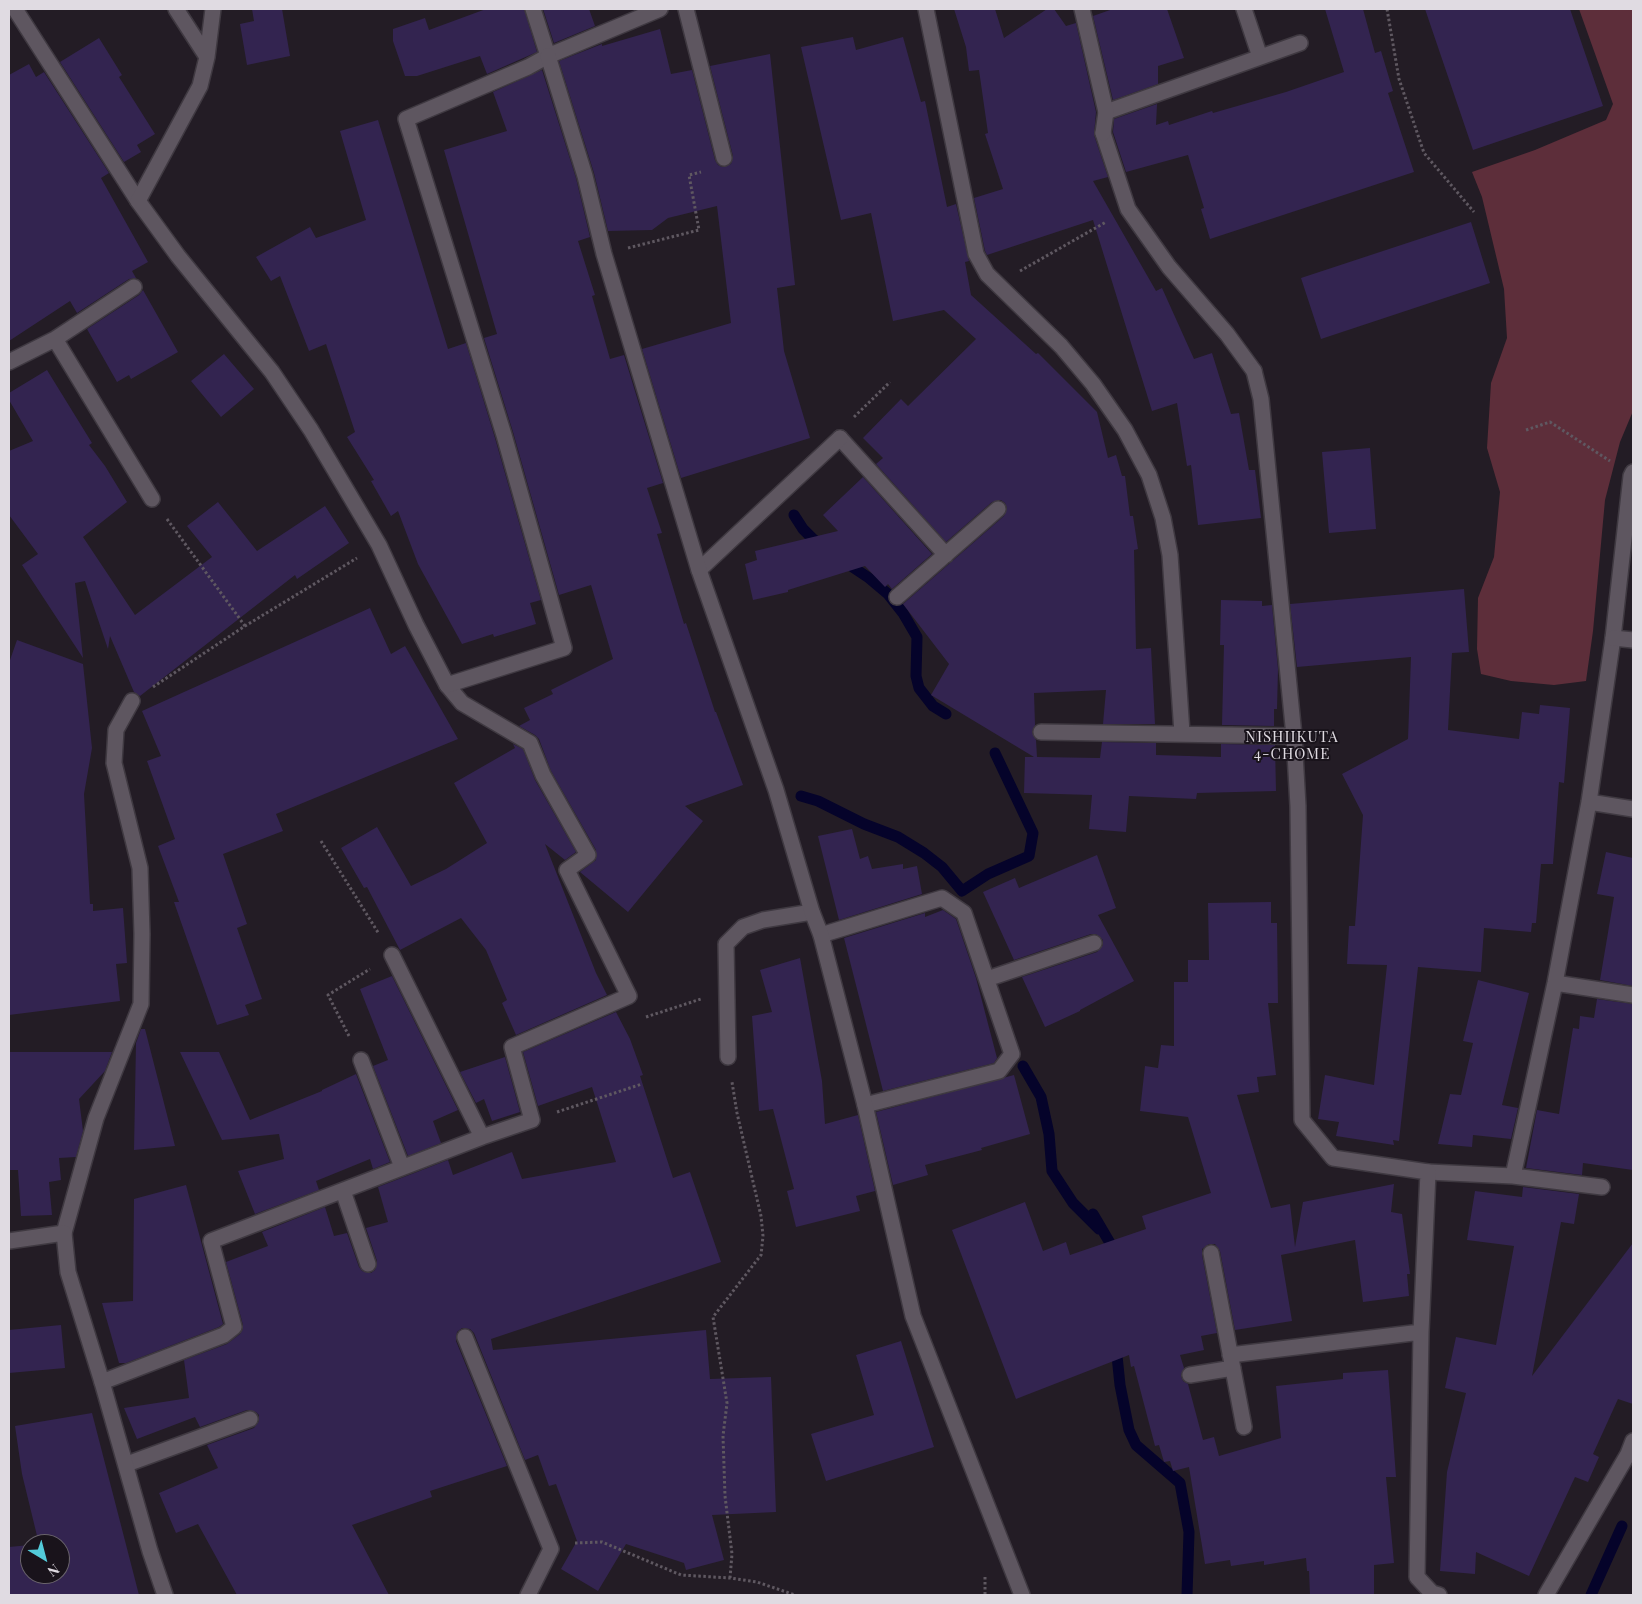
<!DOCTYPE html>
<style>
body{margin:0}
#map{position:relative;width:1642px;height:1604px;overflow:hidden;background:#231c25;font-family:"Playfair Display",serif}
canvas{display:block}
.frame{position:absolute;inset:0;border:10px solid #e0dbe2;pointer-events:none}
.north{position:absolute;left:20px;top:1534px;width:50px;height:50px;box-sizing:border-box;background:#19131b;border:1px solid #69636b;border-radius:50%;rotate:143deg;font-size:14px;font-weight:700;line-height:20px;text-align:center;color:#e0dbe2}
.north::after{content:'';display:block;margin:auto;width:18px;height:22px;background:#53cbda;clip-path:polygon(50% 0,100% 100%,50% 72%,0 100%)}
</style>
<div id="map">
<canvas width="1642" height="1604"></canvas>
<div class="frame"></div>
<div class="north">N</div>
</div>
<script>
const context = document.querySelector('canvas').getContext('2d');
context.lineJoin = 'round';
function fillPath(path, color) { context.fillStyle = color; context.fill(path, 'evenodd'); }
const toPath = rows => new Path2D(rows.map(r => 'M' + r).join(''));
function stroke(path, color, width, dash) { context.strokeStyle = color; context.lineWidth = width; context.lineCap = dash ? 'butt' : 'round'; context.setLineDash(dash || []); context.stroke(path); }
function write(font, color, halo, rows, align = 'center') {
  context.font = font + ' "Playfair Display",serif'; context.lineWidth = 4; context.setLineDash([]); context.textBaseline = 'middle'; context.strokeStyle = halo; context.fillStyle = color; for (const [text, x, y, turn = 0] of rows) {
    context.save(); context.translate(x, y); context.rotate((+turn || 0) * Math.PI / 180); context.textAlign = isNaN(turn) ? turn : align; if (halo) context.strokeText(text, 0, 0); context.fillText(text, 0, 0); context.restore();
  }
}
const green = toPath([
 [1579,9,1633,9,1633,411,1620,442,1605,500,1593,631,1586,681,1554,685,1511,681,1481,674,1477,649,1478,598,1494,557,1500,492,1487,448,1491,383,1507,338,1504,289,1482,197,1472,172,1535,150,1606,120,1613,104]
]);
const stream = toPath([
 [794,515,803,529,813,539,823,546],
 [842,560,869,578,888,594,903,613,917,637,916,676,919,688,933,706,946,714],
 [801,796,818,801,864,824,898,837,924,853,942,867,962,891,988,874,1029,856,1033,833,995,753],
 [1023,1066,1041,1097,1049,1134,1052,1171,1073,1203,1099,1229],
 [1093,1214,1110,1243,1110,1255],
 [1116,1346,1120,1385,1129,1430,1136,1445,1180,1483,1189,1532,1187,1595],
 [1591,1595,1622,1526]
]);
const building = toPath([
 [252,9,282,9,290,56,247,65,240,24,254,21],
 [486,9,524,9,537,52,487,74,480,56,417,76,405,76,393,41,393,29,425,18,429,30],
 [543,9,589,9,595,26,554,43],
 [954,9,995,9,1004,38,1047,9,1054,9,1066,26,1076,23,1096,112,1094,135,1108,177,1093,181,1156,291,1162,288,1194,359,1212,353,1231,414,1239,413,1249,470,1255,470,1261,518,1198,525,1191,465,1187,466,1177,403,1152,411,1093,220,987,255,985,251,974,198,1003,189,985,134,988,133,979,70,969,71,966,47],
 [1113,9,1167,9,1184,58,1158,66,1158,84,1113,100,1093,16],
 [1325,9,1363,9,1375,53,1381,51,1393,91,1388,93,1414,172,1210,239,1201,209,1204,208,1188,155,1126,172,1113,132,1114,119,1157,104,1156,125,1168,121,1169,125,1212,111,1213,113,1286,92,1344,72],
 [1425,9,1570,9,1603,106,1473,150],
 [660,29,671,74,692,70,715,160,718,165,722,167,731,164,733,156,710,66,770,54,795,285,777,288,784,351,810,438,681,478,642,349,731,323,717,206,668,218,652,230,608,231,594,173,559,61,602,44,602,46],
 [853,37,856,50,903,37,921,102,925,101,947,207,956,204,969,261,965,262,971,295,1036,354,1038,353,1097,412,1108,458,1116,455,1122,476,1125,476,1130,516,1133,516,1138,549,1134,550,1136,649,1151,648,1155,724,1103,724,1106,690,1034,693,1035,725,1032,732,1036,740,1037,757,1100,758,1102,742,1156,743,1156,755,1221,757,1221,744,1275,745,1276,791,1197,793,1196,799,1129,796,1126,832,1089,829,1092,795,1024,793,1025,757,1034,757,931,695,949,664,903,604,1004,516,1007,508,1005,503,1001,500,992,502,946,542,876,464,883,458,863,438,901,399,908,406,976,339,944,310,893,321,871,213,841,220,801,47],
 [99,38,122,75,119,77,155,134,137,145,141,152,124,162,60,62],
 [29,64,36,77,44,72,109,173,101,178,148,262,132,271,136,278,129,279,77,313,70,301,9,341,9,75],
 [542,70,576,178,590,237,578,241,595,295,592,296,610,359,624,355,663,483,647,488,662,533,657,534,684,624,686,623,715,712,716,712,743,785,685,806,703,821,628,912,580,872,596,860,596,850,551,771,539,739,535,735,519,726,530,720,524,708,553,694,551,690,613,659,591,585,559,595,513,432,484,338,497,334,444,150,507,131,493,92],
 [378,120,448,349,466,343,495,438,541,600,530,603,536,624,494,637,493,634,462,644,418,564,398,511,391,516,371,481,374,480,347,437,355,432,326,344,309,351,280,276,271,281,256,257,310,227,316,238,366,220,340,131],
 [1471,222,1490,283,1321,339,1301,278],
 [143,290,178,352,131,379,129,375,117,382,87,329,139,295],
 [224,354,254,389,221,417,191,381],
 [47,370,92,443,89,445,105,466,127,502,83,537,135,615,212,557,187,526,218,502,257,551,325,506,349,543,297,579,295,575,140,696,134,692,110,636,108,649,85,581,75,583,83,658,22,565,38,554,9,515,9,451,33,441,9,400,9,393],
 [1370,448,1376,529,1329,533,1322,452],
 [863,477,932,554,892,589,888,584,885,587,865,566,788,590,788,592,753,600,745,564,757,560,755,551,838,531,823,515],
 [1464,589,1469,652,1452,653,1448,730,1519,739,1522,712,1539,714,1540,705,1570,708,1564,783,1559,782,1553,864,1541,864,1536,923,1532,923,1531,932,1484,928,1481,972,1418,967,1399,1141,1393,1140,1394,1145,1336,1136,1339,1122,1318,1119,1325,1075,1374,1085,1387,965,1347,964,1349,926,1355,926,1363,815,1342,774,1408,739,1411,657,1297,667,1290,604],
 [1221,600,1262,601,1262,606,1272,605,1278,669,1277,709,1274,709,1274,726,1222,725,1224,645,1220,645],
 [370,608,391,654,405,646,458,739,276,814,283,831,223,854,247,924,237,928,262,999,245,1005,249,1015,217,1025,174,902,179,902,158,846,175,839,147,761,161,756,142,711],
 [17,640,83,664,92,748,84,794,90,904,93,904,93,911,123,908,127,963,116,964,120,1001,9,1015,9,663],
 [513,744,523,749,535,780,576,852,565,860,545,844,596,973,607,995,516,1035,502,1003,507,1000,486,950,461,918,400,950,367,887,364,888,341,848,377,827,411,886,446,869,487,843,454,783,515,748],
 [852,829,860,859,868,856,872,869,903,864,903,869,917,866,922,894,839,920,818,836],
 [1606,852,1633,858,1633,986,1600,980,1614,897,1597,894],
 [1097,855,1116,908,1098,915,1134,981,1080,1010,1080,1011,1045,1027,1022,977,1097,952,1103,945,1103,940,1096,934,1091,934,1014,960,983,892,1015,878,1019,888],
 [1271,902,1271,923,1277,923,1278,1003,1268,1003,1276,1075,1257,1077,1259,1092,1237,1095,1271,1208,1290,1204,1295,1247,1303,1202,1394,1184,1391,1212,1402,1214,1410,1274,1407,1274,1409,1296,1363,1302,1355,1240,1281,1255,1292,1321,1235,1330,1220,1251,1215,1244,1209,1244,1202,1249,1202,1255,1217,1333,1201,1336,1204,1350,1180,1355,1184,1368,1181,1376,1183,1381,1188,1384,1203,1440,1214,1437,1219,1456,1281,1438,1276,1386,1343,1379,1343,1373,1388,1370,1396,1477,1386,1477,1394,1563,1374,1565,1374,1595,1310,1595,1309,1571,1307,1571,1306,1558,1264,1565,1264,1561,1231,1566,1230,1560,1205,1564,1189,1467,1173,1471,1170,1461,1164,1462,1159,1445,1155,1446,1134,1366,1131,1367,1129,1355,1016,1399,952,1230,1025,1202,1043,1251,1066,1242,1070,1255,1146,1229,1142,1216,1211,1193,1188,1117,1140,1111,1145,1066,1158,1068,1161,1045,1174,1046,1174,982,1188,982,1188,960,1209,960,1208,903],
 [943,910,956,919,976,978,997,1058,994,1063,883,1091,844,938,925,913,925,917],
 [800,958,822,1081,825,1124,858,1115,875,1191,856,1196,860,1211,796,1227,787,1191,794,1189,773,1109,759,1111,752,1016,772,1012,760,970],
 [392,976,458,1110,433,1121,441,1143,408,1156,373,1066,388,1060,360,989],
 [1478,980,1529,993,1502,1105,1518,1108,1511,1139,1473,1135,1472,1147,1438,1144,1450,1094,1461,1095,1473,1043,1463,1041],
 [1597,999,1633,1004,1633,1170,1583,1163,1582,1175,1526,1168,1537,1110,1559,1114,1573,1028,1579,1029,1580,1016,1594,1018],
 [616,1012,630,1039,643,1075,640,1076,673,1178,690,1172,721,1262,491,1339,493,1350,706,1330,710,1379,771,1377,776,1512,712,1515,724,1560,686,1570,684,1563,626,1544,598,1591,561,1569,577,1541,556,1484,549,1486,538,1455,525,1460,474,1333,470,1329,462,1328,457,1332,456,1341,507,1466,430,1491,432,1497,352,1525,389,1595,237,1595,198,1524,176,1533,159,1493,218,1468,207,1445,254,1428,259,1421,259,1415,256,1412,247,1410,200,1427,195,1417,137,1439,124,1408,189,1398,184,1360,227,1344,240,1334,243,1329,243,1325,226,1262,268,1246,262,1232,325,1207,334,1236,347,1233,359,1267,362,1271,371,1273,375,1270,377,1261,366,1228,388,1222,378,1187,448,1160,453,1175,512,1152,522,1179,616,1162,592,1087,538,1106,523,1052],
 [141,1029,145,1029,175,1146,134,1150,136,1043],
 [9,1052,112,1052,105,1071,79,1099,83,1131,76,1157,59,1158,61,1180,49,1182,52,1215,21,1216,18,1170,9,1170],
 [180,1052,219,1052,250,1120,322,1091,322,1090,356,1074,390,1162,373,1169,370,1159,316,1181,319,1190,255,1214,238,1171,284,1159,279,1134,222,1140],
 [505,1057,520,1112,492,1121,484,1099,476,1103,460,1072],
 [1014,1075,1030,1134,981,1148,982,1150,925,1165,928,1175,893,1185,876,1112],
 [186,1185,223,1324,219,1327,126,1363,119,1363,102,1303,133,1301,134,1199],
 [1523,1187,1579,1194,1574,1224,1561,1222,1532,1376,1633,1243,1633,1404,1618,1399,1593,1454,1599,1457,1588,1482,1575,1477,1529,1576,1476,1552,1475,1574,1440,1571,1447,1472,1466,1393,1445,1388,1456,1337,1496,1345,1514,1246,1467,1240,1475,1191,1522,1197],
 [61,1325,65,1368,9,1373,9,1330],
 [901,1341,934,1447,826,1481,811,1434,874,1415,856,1355],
 [92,1413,139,1595,9,1595,9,1547,30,1545,30,1574,60,1574,60,1544,39,1544,22,1474,15,1426]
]);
const path = toPath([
 [1387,9,1399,79,1424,153,1474,212],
 [628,248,699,230,689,175,701,172],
 [1020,271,1106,222],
 [854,417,890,382],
 [1526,430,1550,422,1610,461],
 [167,519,245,626],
 [153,687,245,626,357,558],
 [321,841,379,934],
 [646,1017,701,999],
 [349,1036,328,995,370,969],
 [557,1112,642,1084],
 [575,1543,602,1542,681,1575,730,1578,757,1582,795,1595],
 [985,1577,985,1595],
 [730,1578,732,1554,725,1496,723,1436,727,1403,713,1317,761,1255,763,1236,761,1216,737,1113,732,1082]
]);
const service = toPath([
 [15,9,138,201],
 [1244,9,1260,57],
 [1106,112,1300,43],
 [1103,133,1128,209,1169,267,1227,334,1254,371],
 [55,339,152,499],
 [9,362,55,339,134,287],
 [840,438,946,555],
 [897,597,998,509],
 [1589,802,1633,809],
 [392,955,482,1137],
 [1555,983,1633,995],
 [728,1057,726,944,743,927,763,920,812,912],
 [361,1060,402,1167],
 [1428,1172,1513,1176,1555,983,1589,802,1613,638,1631,476,1633,472],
 [1513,1176,1602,1187],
 [343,1191,368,1264],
 [64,1233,96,1118,141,1004,142,934,140,868,114,763,116,730,132,701],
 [465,1337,551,1549,528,1595],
 [102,1382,224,1335,234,1327,211,1241,482,1137,532,1120,512,1047,629,996,567,870,588,855,543,775,530,743,462,703,447,685],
 [127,1464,250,1419]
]);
const minor = toPath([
 [176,9,207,57],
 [213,9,207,57,200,86,138,201,178,256,272,372,311,430,379,545,416,625,447,685,564,648,504,435,406,119,528,67,548,56,660,9],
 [533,9,548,56],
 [686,9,724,158],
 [926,9,976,254,987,274,1061,346,1093,384,1125,430,1149,475,1163,518,1170,555,1182,733],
 [1082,9,1106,112,1103,133],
 [1254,371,1261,399,1294,736,1298,806,1302,1120,1333,1158,1428,1172,1421,1332,1417,1577,1432,1593,1439,1595],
 [699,570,840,438],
 [1613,638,1633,640],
 [1041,732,1294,736],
 [821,935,942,898,964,913,1012,1054,999,1071,865,1105],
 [987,979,1094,943],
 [9,1241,64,1233,68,1272,102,1382,150,1551,165,1595],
 [1211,1253,1244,1427],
 [1230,1355,1421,1332],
 [1190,1375,1233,1368],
 [1546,1595,1628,1454,1633,1441]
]);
const tertiary = toPath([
 [548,56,585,176,604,254,699,570,776,790,812,912,821,935,865,1105,913,1316,1022,1595]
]);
const neighbourhoodNames = [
 ["NISHIIKUTA",1292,737],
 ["4-CHOME",1292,754]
];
fillPath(green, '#5d2e3a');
stroke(stream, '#05032a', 11);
fillPath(building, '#332450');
stroke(service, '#3f3941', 18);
stroke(minor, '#3f3941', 18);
stroke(tertiary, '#3f3941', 18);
stroke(path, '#5f5861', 3, [2.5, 2.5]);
stroke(service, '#5e5660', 15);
stroke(minor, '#5e5660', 15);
stroke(tertiary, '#5e5660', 15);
context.letterSpacing = '1px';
write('15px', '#e0dbe2', '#19131b', neighbourhoodNames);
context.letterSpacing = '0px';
</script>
